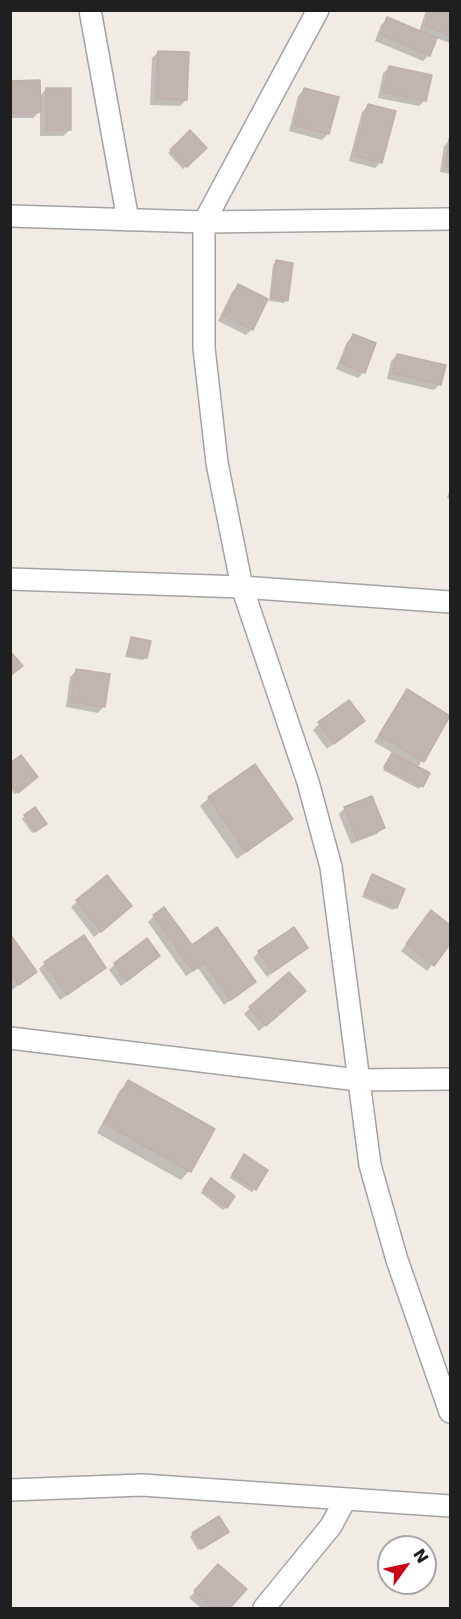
<!DOCTYPE html>
<style>
body{margin:0}
#map{position:relative;width:461px;height:1619px;overflow:hidden;background:#f0ebe5;font-family:"DejaVu Sans",sans-serif}
canvas{display:block}
.frame{position:absolute;inset:0;border:12px solid #1f1f1f;pointer-events:none}
.north{position:absolute;left:377px;top:1535px;width:60px;height:60px;box-sizing:border-box;background:#fff;border:2px solid #a5a5a5;border-radius:50%;rotate:57deg;font-size:16px;font-weight:700;line-height:24px;text-align:center;color:#1f1f1f}
.north::after{content:'';display:block;margin:auto;width:21px;height:27px;background:#cd0115;clip-path:polygon(50% 0,100% 100%,50% 72%,0 100%)}
</style>
<div id="map">
<canvas width="461" height="1619"></canvas>
<div class="frame"></div>
<div class="north">N</div>
</div>
<script>
const context = document.querySelector('canvas').getContext('2d');
context.lineJoin = 'round';
function fillPath(path, color) { context.fillStyle = color; context.fill(path, 'evenodd'); }
const toPath = rows => new Path2D(rows.map(r => 'M' + r).join(''));
function stroke(path, color, width, dash) { context.strokeStyle = color; context.lineWidth = width; context.lineCap = dash ? 'butt' : 'round'; context.setLineDash(dash || []); context.stroke(path); }
const shadow = toPath([
 [426,10,450,10,450,43,436,38,429,55,423,61,375,41,381,25,388,19,419,32],
 [158,52,186,100,180,106,150,105,152,58],
 [390,67,425,100,419,106,378,98,383,73],
 [10,82,39,97,46,89,70,130,63,136,40,136,40,111,33,118,10,118],
 [304,89,328,134,322,140,289,131,298,96],
 [368,105,381,162,375,168,349,161,362,112],
 [190,133,205,148,183,169,168,153],
 [450,140,450,174,440,172,444,146],
 [276,262,286,300,284,303,269,301,273,265],
 [238,286,252,329,246,335,218,321,232,292],
 [353,336,364,372,358,378,336,369,347,342],
 [397,355,440,384,434,390,387,379,391,361],
 [450,488,450,499,447,498],
 [131,639,146,657,143,660,125,657],
 [76,671,104,706,98,713,66,707,70,677],
 [407,691,450,717,417,768,428,774,419,789,383,770,393,753,374,742],
 [363,721,327,749,313,730,319,724],
 [10,765,34,779,15,794,10,789],
 [209,798,291,819,237,859,200,806],
 [345,808,383,828,377,834,351,844,339,814],
 [35,809,42,827,32,833,22,819],
 [372,876,396,907,393,910,362,897],
 [107,877,124,912,94,937,71,907],
 [431,912,450,927,450,941,427,971,401,951],
 [154,916,191,947,248,988,224,1005,198,968,186,976,148,922],
 [10,936,35,972,12,990,10,988],
 [306,947,267,977,253,958,259,952],
 [159,956,121,986,109,970,115,964],
 [45,963,105,968,60,1000,39,969],
 [297,997,259,1031,244,1014,250,1008],
 [129,1082,213,1129,189,1171,181,1180,97,1133,120,1090],
 [242,1159,254,1189,252,1192,230,1178],
 [208,1183,226,1207,223,1210,201,1193],
 [193,1534,224,1534,198,1550,190,1537],
 [212,1572,245,1589,228,1608,201,1608,189,1598]
]);
const building = toPath([
 [430,10,450,10,450,35,425,26,430,10],
 [387,17,437,38,430,56,380,34,387,17],
 [158,51,189,52,187,100,156,99,158,51],
 [389,66,432,75,426,101,383,92,389,66],
 [40,80,41,112,11,113,10,81,40,80],
 [46,88,71,88,71,130,46,130,46,88],
 [304,88,339,97,329,134,294,125,304,88],
 [368,104,396,111,382,163,354,155,368,104],
 [190,130,207,148,187,167,170,150,190,130],
 [449,139,450,139,450,167,445,167,449,139],
 [276,260,293,263,288,301,271,298,276,260],
 [238,284,268,299,253,330,223,315,238,284],
 [353,334,376,343,365,373,341,363,353,334],
 [397,354,446,365,441,385,392,373,397,354],
 [131,637,151,641,147,658,127,654,131,637],
 [10,651,23,666,10,676,10,651],
 [76,669,110,674,105,707,71,702,76,669],
 [407,689,450,716,424,762,379,735,407,689],
 [349,700,365,721,334,744,318,722,349,700],
 [392,753,430,773,423,787,384,767,392,753],
 [21,755,38,777,18,793,10,783,10,763,21,755],
 [255,764,293,819,246,852,208,797,255,764],
 [372,796,385,828,357,839,344,807,372,796],
 [35,807,47,824,35,832,24,815,35,807],
 [372,874,405,889,397,908,364,894,372,874],
 [107,875,132,906,101,932,76,900,107,875],
 [164,907,192,945,217,927,256,982,231,1000,205,963,193,971,153,915,164,907],
 [431,910,450,925,450,944,434,966,406,944,431,910],
 [294,927,308,948,273,972,258,951,294,927],
 [10,934,37,972,19,985,10,974,10,934],
 [84,935,106,968,67,995,44,962,84,935],
 [147,938,160,956,127,981,114,963,147,938],
 [289,972,306,991,266,1026,249,1007,289,972],
 [128,1080,215,1129,191,1172,104,1123,128,1080],
 [244,1154,268,1170,256,1190,232,1175,244,1154],
 [211,1178,235,1196,227,1208,203,1190,211,1178],
 [219,1516,229,1532,201,1549,192,1533,219,1516],
 [218,1564,247,1589,230,1608,214,1608,194,1591,218,1564]
]);
const street = toPath([
 [90,10,128,220],
 [318,10,204,222,204,348,217,463,242,587,308,782,331,867,370,1165,397,1260,450,1412],
 [10,216,204,222,450,219],
 [10,579,242,587,450,602],
 [10,1038,358,1080,450,1079],
 [10,1490,142,1485,450,1506],
 [264,1608,331,1526,345,1500]
]);
fillPath(shadow, '#0003');
fillPath(building, '#c0b6b1');
stroke(building, '#c1b0a8', 1.5);
stroke(street, '#a3a3a3', 24);
stroke(street, '#fff', 21);
</script>
